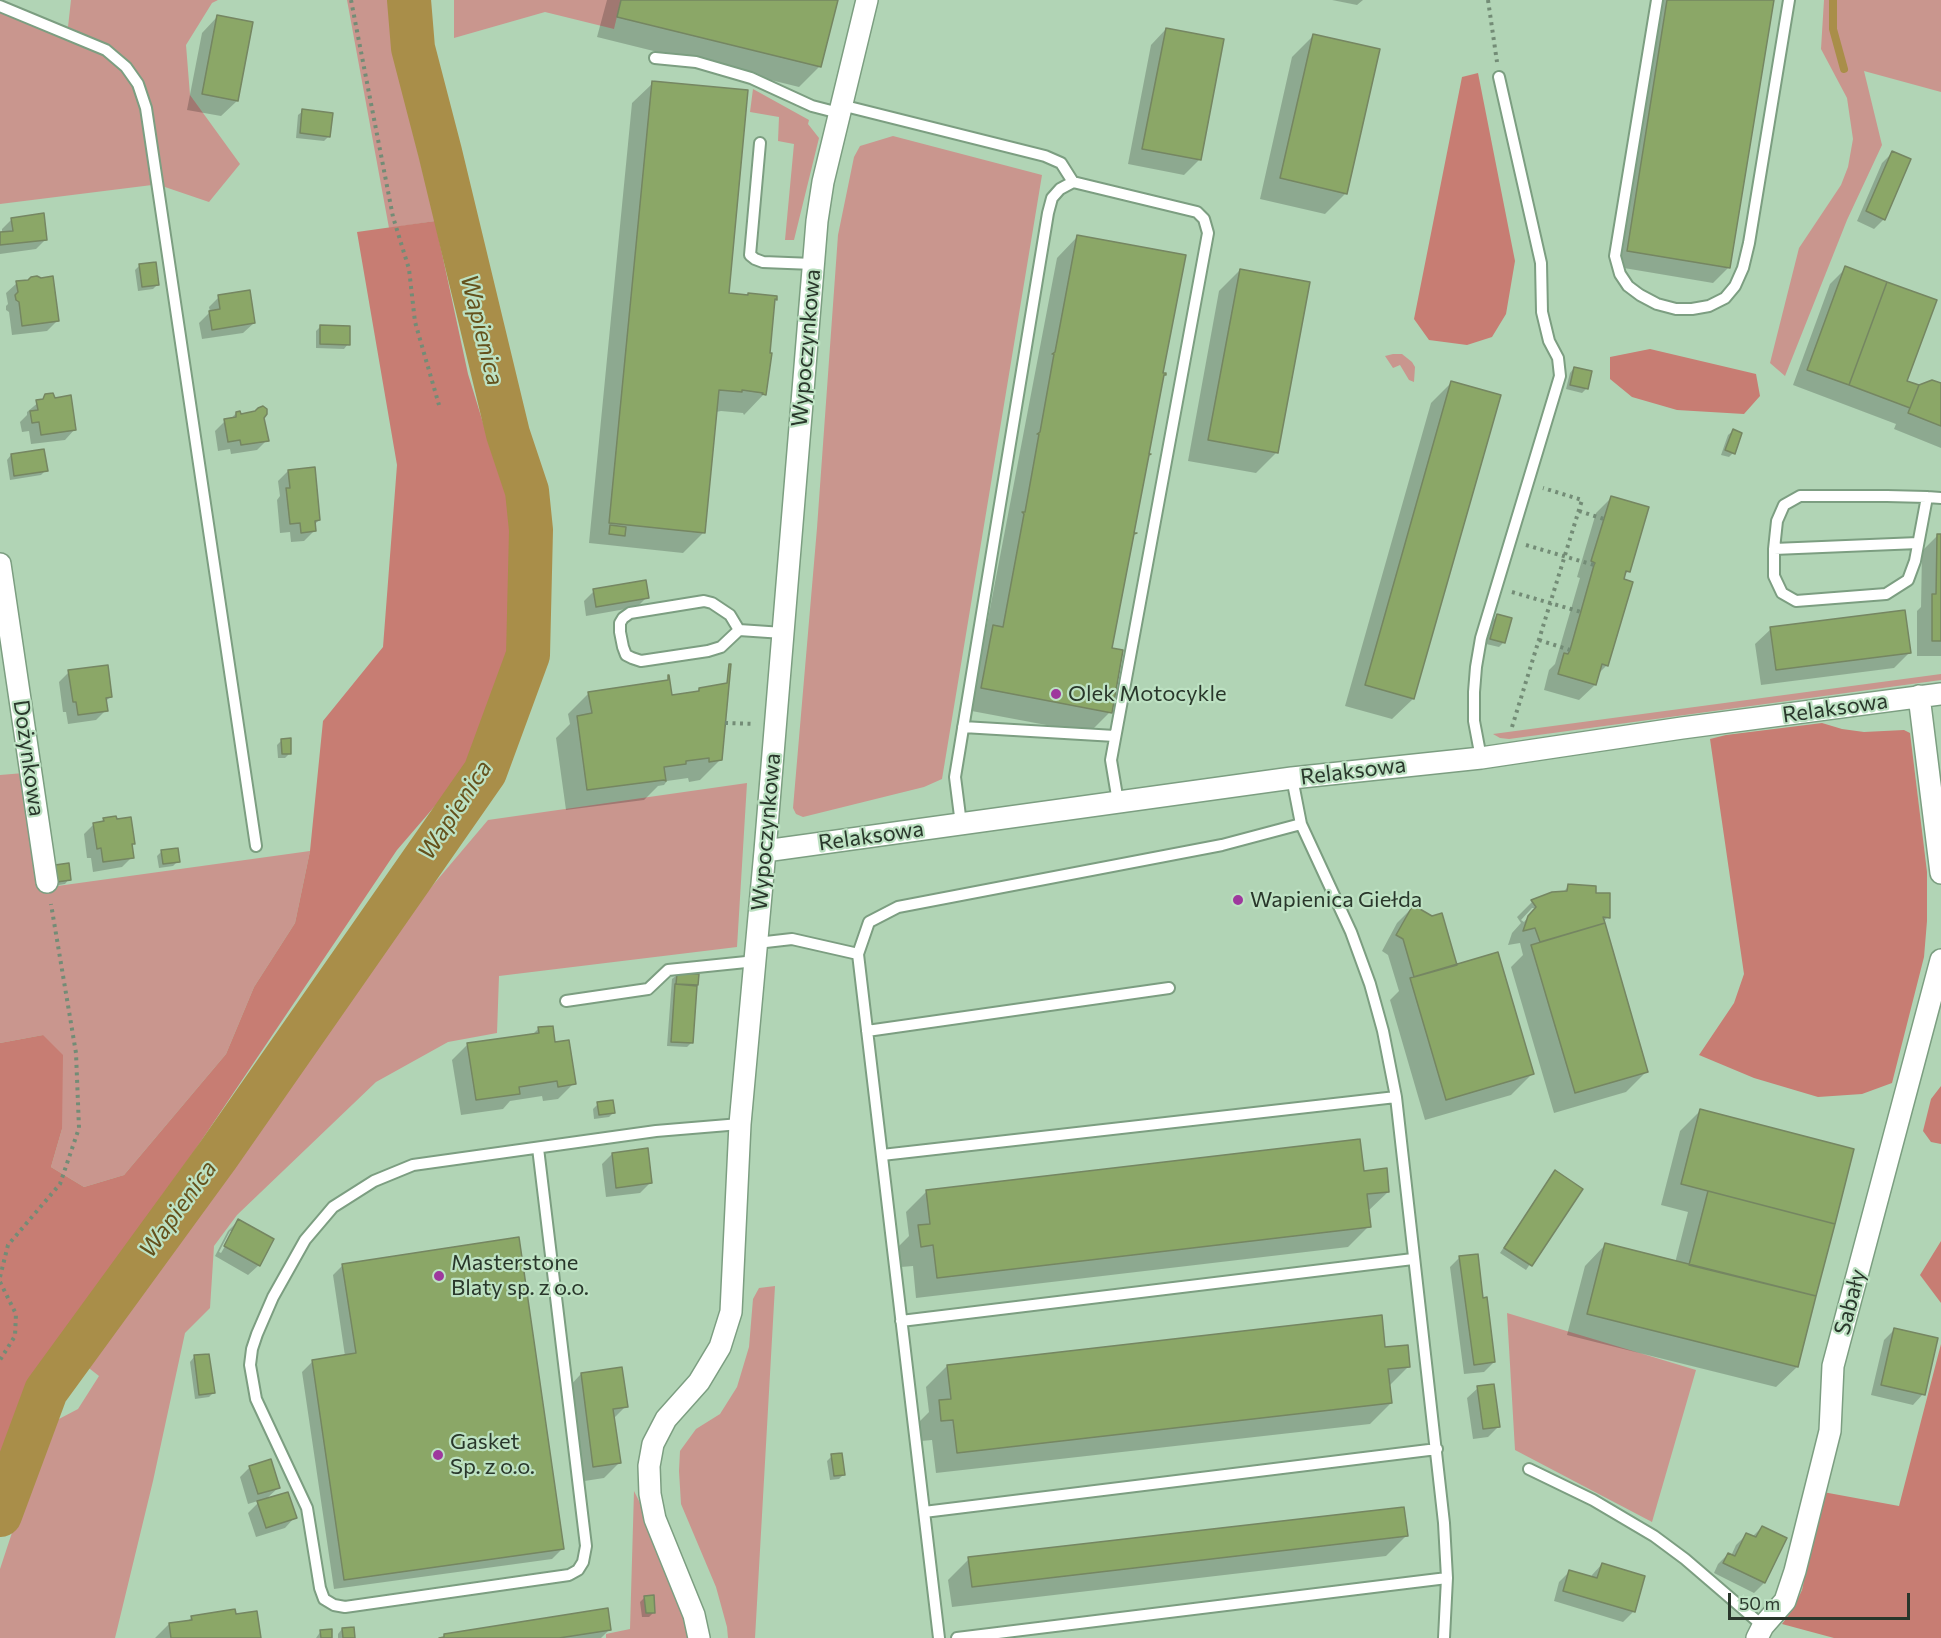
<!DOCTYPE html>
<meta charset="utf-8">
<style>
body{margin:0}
#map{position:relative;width:1941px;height:1638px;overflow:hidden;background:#b1d4b5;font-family:Commissioner,sans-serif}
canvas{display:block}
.scale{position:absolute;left:1728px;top:1593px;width:182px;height:27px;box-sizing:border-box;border:3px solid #29372b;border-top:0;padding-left:8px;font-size:18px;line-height:21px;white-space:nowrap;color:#29372b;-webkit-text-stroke:4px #bde1c2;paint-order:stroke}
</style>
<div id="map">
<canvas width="1941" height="1638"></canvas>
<div class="scale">50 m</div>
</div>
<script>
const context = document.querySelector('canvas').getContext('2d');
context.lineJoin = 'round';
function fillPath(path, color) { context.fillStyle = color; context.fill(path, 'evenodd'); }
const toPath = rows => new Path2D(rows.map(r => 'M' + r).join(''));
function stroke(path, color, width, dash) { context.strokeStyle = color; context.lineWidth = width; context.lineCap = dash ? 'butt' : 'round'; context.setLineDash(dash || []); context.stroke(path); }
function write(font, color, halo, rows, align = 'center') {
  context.font = font + ' Commissioner,sans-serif'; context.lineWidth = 4.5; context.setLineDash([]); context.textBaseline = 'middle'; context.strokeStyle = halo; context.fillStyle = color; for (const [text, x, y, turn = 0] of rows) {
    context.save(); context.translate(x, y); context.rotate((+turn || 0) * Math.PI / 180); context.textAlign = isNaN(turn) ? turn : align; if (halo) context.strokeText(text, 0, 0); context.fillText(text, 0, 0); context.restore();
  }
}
const green = toPath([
 [71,0,218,0,212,3,186,45,190,95,240,164,209,202,162,186,152,106,144,82,130,62,109,45,68,27],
 [347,0,390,0,392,49,435,221,389,228],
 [454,0,621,0,614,29,545,12,454,38],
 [1824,0,1941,0,1941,92,1864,71,1882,145,1847,220,1785,376,1770,363,1799,248,1841,185,1848,167,1853,139,1847,98,1821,49],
 [0,11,104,53,123,70,135,89,141,107,152,185,0,204],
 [753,89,809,120,808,124,819,138,794,240,785,240,794,144,778,141,779,117,750,112],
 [893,136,1042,175,942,779,924,787,803,817,796,814,793,808,817,528,838,235,854,157,860,146],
 [1393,354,1402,354,1412,362,1415,367,1414,382,1409,380,1400,365,1393,368,1385,356],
 [1941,674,1941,680,1509,739,1500,738,1493,734],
 [24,773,43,888,310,851,295,923,254,987,226,1054,124,1175,84,1187,51,1167,62,1129,43,1035,0,1043,0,775],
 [747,783,737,947,499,976,497,1033,448,1042,376,1082,237,1215,214,1246,210,1308,185,1333,153,1481,115,1638,0,1638,0,1569,36,1460,57,1420,78,1409,99,1376,85,1365,234,1155,317,1029,422,898,488,820],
 [775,1286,755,1638,728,1638,727,1627,716,1587,681,1504,679,1471,680,1451,696,1429,720,1414,737,1387,749,1347,753,1299,759,1288],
 [1507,1313,1696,1370,1652,1522,1515,1450],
 [634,1491,642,1507,686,1615,690,1638,606,1638,606,1634,630,1629]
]);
const forest = toPath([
 [1478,73,1515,261,1506,314,1492,337,1467,345,1429,340,1414,319,1462,77],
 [435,221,468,374,488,439,521,515,519,650,472,763,397,850,195,1150,37,1369,11,1447,0,1473,0,1043,43,1035,63,1055,62,1129,51,1167,84,1187,124,1175,226,1054,254,987,295,923,310,851,323,721,383,647,397,465,357,232],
 [1650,349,1756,374,1760,396,1744,414,1677,410,1632,397,1610,379,1610,357],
 [1822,723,1842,729,1864,732,1904,730,1910,733,1927,872,1927,921,1924,957,1892,1083,1862,1094,1818,1097,1754,1078,1699,1055,1734,1003,1744,974,1710,739,1726,735],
 [1941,1086,1941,1144,1931,1142,1923,1131,1931,1099],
 [1941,1241,1941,1303,1920,1275],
 [1941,1344,1941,1638,1834,1638,1782,1624,1793,1609,1802,1590,1823,1492,1899,1506]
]);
const shadow = toPath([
 [607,0,836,0,820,66,799,87,597,37],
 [1332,0,1363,0,1357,5],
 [1655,0,1772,0,1729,267,1713,283,1612,266],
 [217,17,237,101,221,116,187,110,202,33],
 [1166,29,1200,159,1184,175,1128,164,1151,45],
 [1313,36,1346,193,1325,214,1260,199,1292,57],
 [653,83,727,295,776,297,773,301,764,394,744,415,743,413,721,411,716,412,704,532,683,553,589,543,632,103],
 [303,111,329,136,324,141,296,138,298,115],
 [1892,153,1884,219,1874,229,1857,221,1882,163],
 [12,219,46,239,36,249,0,254,0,234,2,234,2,229],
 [1077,237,1110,649,1110,712,1089,733,961,709,972,648,985,635,1057,258],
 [140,265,158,284,153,289,138,291,135,270],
 [1846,268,1906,382,1919,387,1941,385,1941,448,1894,429,1896,424,1793,385,1830,284],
 [1240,270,1277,452,1256,473,1188,461,1219,291],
 [17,283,58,320,47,331,12,335,9,312,6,310,6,306,8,304,6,293],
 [219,297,254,323,243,333,202,339,199,323,210,312,209,307],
 [321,326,348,344,344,349,316,348,316,331],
 [1574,368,1587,388,1582,393,1566,389,1570,373],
 [1452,382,1413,699,1392,719,1345,706,1431,403],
 [46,396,75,429,65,440,31,444,29,431,22,432,20,422,27,415,27,412],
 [236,413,239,415,263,418,267,440,257,450,231,454,230,449,218,451,215,431,225,421,230,420],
 [1733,431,1733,453,1729,457,1721,455,1728,435],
 [11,455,46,470,41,475,10,480,7,460],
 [288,471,319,520,314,525,314,531,304,541,291,542,290,532,280,533,277,500,280,496,278,481],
 [1611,498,1628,571,1623,577,1607,665,1598,674,1595,685,1579,700,1544,690,1549,670,1555,664,1580,578,1577,577,1596,513],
 [1937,536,1941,536,1941,656,1917,656,1917,611,1921,607,1922,551],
 [594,591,647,597,637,607,586,616,584,601],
 [1498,615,1510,619,1503,643,1499,647,1486,644,1493,620],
 [1771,629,1909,653,1894,668,1761,685,1755,644],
 [69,672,111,696,105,702,106,710,96,720,68,724,66,712,63,712,59,682],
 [699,689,721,759,700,780,689,782,688,778,667,781,664,785,658,786,644,800,566,810,556,738,570,724,568,714,589,693,671,697,695,694],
 [282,740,290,753,285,758,278,758,277,745],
 [104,819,134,843,131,846,132,857,122,867,93,872,91,858,87,858,84,834,94,824,100,823],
 [162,851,178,861,173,866,159,868,157,856],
 [56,866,69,879,65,884,53,886],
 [1569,886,1608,917,1603,922,1647,1071,1626,1092,1554,1113,1511,967,1523,955,1520,943,1508,945,1512,933,1521,923,1517,917,1532,902,1562,893],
 [1532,908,1536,908,1524,922,1521,920],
 [1413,907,1532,1074,1511,1095,1425,1120,1390,1000,1399,991,1388,955,1382,951,1397,923],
 [677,975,697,976,692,1042,687,1047,667,1046,672,979],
 [539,1028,554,1043,574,1083,558,1099,543,1101,542,1096,510,1101,503,1109,461,1115,452,1060,468,1044,532,1035],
 [598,1104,614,1112,609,1117,594,1119,593,1109],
 [1700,1111,1797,1367,1776,1387,1567,1335,1585,1266,1605,1245,1675,1263,1688,1212,1661,1205,1680,1131],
 [612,1154,651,1182,640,1193,606,1197,602,1164],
 [1363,1173,1388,1192,1367,1212,1369,1226,1348,1247,916,1298,913,1266,901,1267,898,1247,909,1236,906,1212,927,1191],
 [1551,1177,1581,1189,1526,1270,1500,1253],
 [238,1221,259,1265,248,1275,215,1256,228,1231],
 [230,1231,234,1231,221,1253,219,1252],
 [1460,1257,1481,1299,1494,1362,1484,1372,1464,1374,1450,1267],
 [343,1265,562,1549,552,1559,334,1589,302,1372,312,1362,345,1356,333,1275],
 [1894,1330,1923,1394,1913,1405,1871,1395,1884,1340],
 [1384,1349,1409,1366,1389,1386,1391,1403,1370,1424,936,1473,932,1440,921,1441,919,1422,929,1412,926,1387,947,1366],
 [194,1357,214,1392,209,1397,195,1399,190,1362],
 [581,1374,626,1406,613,1419,620,1462,604,1478,578,1482,566,1390],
 [1478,1388,1499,1426,1488,1437,1473,1439,1467,1398],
 [832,1456,843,1475,839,1479,830,1480,827,1461],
 [250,1467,278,1488,265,1500,295,1517,285,1528,256,1537,248,1513,261,1500,248,1504,240,1477],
 [1762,1527,1785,1538,1764,1583,1754,1593,1714,1573,1718,1564,1728,1554,1731,1556,1736,1545,1746,1535,1752,1537],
 [1407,1535,1386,1556,952,1607,948,1580,969,1559],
 [1602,1564,1634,1611,1623,1622,1554,1601,1559,1582,1569,1572,1591,1578,1592,1575],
 [645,1597,654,1612,649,1617,642,1617,640,1602],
 [234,1615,259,1638,155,1638,169,1624,187,1622,192,1617],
 [342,1629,353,1638,338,1638,338,1634],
 [610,1629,601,1638,442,1638,445,1635],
 [321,1631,331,1638,316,1638]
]);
const stream = toPath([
 [1833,0,1833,29,1844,69]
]);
const river = toPath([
 [0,1515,46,1391,218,1155,485,772,528,655,531,530,527,491,508,434,440,152,413,48,409,0]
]);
const building = toPath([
 [621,0,838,0,821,67,617,17,621,0],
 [1667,0,1774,0,1730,268,1627,251,1667,0],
 [217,15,253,22,238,101,202,94,217,15],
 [1166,28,1224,39,1201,160,1142,149,1166,28],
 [1313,34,1380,49,1347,194,1280,178,1313,34],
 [652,81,748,90,729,293,748,295,748,293,777,296,777,300,775,299,770,353,772,353,766,395,762,394,763,393,742,390,742,392,719,390,705,533,609,523,652,81],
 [302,109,333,113,330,137,300,133,302,109],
 [1892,151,1911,159,1885,220,1866,211,1892,151],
 [44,213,47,240,0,245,0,232,13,231,11,218,44,213],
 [1077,235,1186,255,1163,373,1166,373,1166,375,1164,375,1149,454,1151,454,1149,455,1134,533,1137,533,1134,534,1112,648,1123,650,1112,713,981,688,993,625,1003,627,1024,514,1022,512,1025,512,1039,434,1037,434,1040,432,1054,354,1052,354,1055,352,1077,235],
 [156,262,159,285,142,287,139,264,156,262],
 [1845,266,1887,282,1849,385,1807,370,1845,266],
 [1240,269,1310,282,1278,453,1208,440,1240,269],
 [37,276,41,278,53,276,59,321,22,326,19,302,16,300,15,295,18,292,16,281,28,280,31,277,37,276],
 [1887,282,1937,300,1907,381,1919,385,1910,408,1849,385,1887,282],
 [250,290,255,323,212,330,209,311,220,309,218,295,250,290],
 [320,325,350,326,350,345,320,344,320,325],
 [1574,367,1592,371,1588,389,1570,385,1574,367],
 [1932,380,1941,383,1941,426,1908,413,1919,385,1932,380],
 [1451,381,1501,395,1414,699,1365,685,1451,381],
 [53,393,55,398,71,395,76,430,41,435,39,422,32,423,30,411,38,410,36,400,43,399,45,394,53,393],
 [263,406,267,409,267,414,264,418,269,441,241,445,240,440,228,442,224,419,236,417,236,412,240,411,241,414,255,411,258,408,263,406],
 [1733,429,1742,433,1735,454,1725,450,1733,429],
 [44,449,48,471,14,476,11,454,44,449],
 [315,467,320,520,315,521,316,531,301,533,300,523,290,524,286,488,290,488,288,470,315,467],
 [1611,496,1649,507,1630,572,1626,571,1624,579,1633,582,1608,666,1602,664,1596,685,1558,674,1564,653,1568,654,1570,650,1594,565,1595,563,1591,561,1611,496],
 [610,525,626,527,625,536,609,534,610,525],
 [1937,534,1941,534,1941,641,1932,641,1932,594,1936,594,1937,534],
 [646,580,649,598,596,607,593,589,646,580],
 [1905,610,1911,653,1776,670,1770,627,1905,610],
 [1497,614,1512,618,1505,643,1490,639,1497,614],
 [729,664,731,664,722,760,709,762,709,758,686,761,686,764,664,767,666,781,664,780,587,790,577,716,592,713,588,692,668,680,668,675,669,675,672,695,699,691,699,688,727,683,729,664],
 [108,665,112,697,106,698,108,711,78,715,76,702,73,702,68,670,108,665],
 [291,738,291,754,282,754,281,739,291,738],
 [116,816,117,819,131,817,135,844,132,844,134,858,103,862,101,848,97,849,93,823,104,821,103,818,116,816],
 [178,848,180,862,163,864,161,850,178,848],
 [69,863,71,880,57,882,55,865,69,863],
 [1568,884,1596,886,1596,893,1610,893,1610,918,1603,917,1605,923,1540,942,1535,928,1523,931,1528,916,1536,907,1531,900,1552,892,1567,891,1568,884],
 [1413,905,1432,916,1442,913,1457,965,1414,977,1403,939,1396,935,1413,905],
 [1605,923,1648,1072,1575,1093,1531,945,1605,923],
 [1498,952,1534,1074,1446,1100,1410,978,1498,952],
 [677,973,699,974,698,985,676,984,677,973],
 [675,984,697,986,693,1043,671,1042,675,984],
 [553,1026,555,1042,569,1040,576,1084,558,1087,557,1081,519,1087,520,1094,476,1100,467,1043,539,1033,538,1027,553,1026],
 [613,1100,615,1113,599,1115,597,1102,613,1100],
 [1700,1109,1854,1149,1835,1224,1681,1184,1700,1109],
 [1360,1139,1364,1171,1387,1168,1389,1192,1367,1194,1371,1227,937,1278,933,1245,921,1247,918,1225,930,1224,926,1190,1360,1139],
 [648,1148,652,1183,616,1188,612,1153,648,1148],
 [1555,1170,1583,1189,1532,1266,1504,1248,1555,1170],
 [1708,1191,1835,1224,1816,1296,1689,1265,1708,1191],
 [238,1219,274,1239,260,1266,224,1246,238,1219],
 [519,1237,564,1549,344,1580,312,1360,356,1353,342,1264,519,1237],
 [1605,1243,1816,1296,1798,1367,1587,1314,1605,1243],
 [1478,1254,1483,1298,1487,1297,1495,1362,1474,1365,1459,1256,1478,1254],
 [1382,1315,1385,1347,1408,1345,1410,1367,1388,1369,1392,1403,957,1453,953,1420,941,1421,939,1400,951,1399,947,1365,1382,1315],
 [1894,1328,1938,1338,1925,1395,1881,1385,1894,1328],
 [209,1354,215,1393,199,1395,194,1355,209,1354],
 [622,1367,628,1407,613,1409,621,1463,593,1467,581,1373,622,1367],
 [1494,1384,1500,1427,1483,1429,1477,1386,1494,1384],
 [842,1453,845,1475,834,1476,831,1454,842,1453],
 [271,1459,280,1488,258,1494,249,1466,271,1459],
 [288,1492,297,1518,266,1528,257,1501,288,1492],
 [1404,1507,1408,1536,972,1587,968,1557,1404,1507],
 [1762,1526,1787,1538,1765,1583,1723,1563,1728,1553,1735,1556,1746,1533,1756,1537,1762,1526],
 [1602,1563,1645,1576,1635,1612,1563,1591,1569,1570,1597,1578,1602,1563],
 [654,1595,655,1613,646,1613,644,1596,654,1595],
 [608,1608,611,1630,559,1638,439,1638,444,1637,444,1634,608,1608],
 [235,1609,236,1614,257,1611,261,1638,171,1638,169,1623,192,1620,191,1616,235,1609],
 [354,1627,355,1638,343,1638,342,1628,354,1627],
 [332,1629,332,1638,321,1638,320,1630,332,1629]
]);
const path = toPath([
 [351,0,393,217,409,269,415,322,439,405],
 [1488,0,1497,62],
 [1579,511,1604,519],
 [1526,545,1594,565],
 [1512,592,1581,612],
 [1539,640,1570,650],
 [725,723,755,724],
 [1512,727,1582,500,1543,488],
 [0,1277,8,1245,60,1184,79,1128,76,1053,51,904],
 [0,1282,16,1314,15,1336,0,1360]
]);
const lane = toPath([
 [1657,0,1615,256,1620,274,1628,286,1640,295,1657,304,1676,309,1692,309,1709,306,1725,298,1735,286,1743,268,1749,243,1789,0],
 [0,6,106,50,126,67,138,84,146,108,256,846],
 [655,58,696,62,751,78,812,106,839,113],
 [841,105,1045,156,1061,163,1073,182],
 [760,143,750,255,755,259,763,262,813,264],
 [1927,497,1915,561,1908,580,1886,594,1796,601,1782,593,1774,576,1774,549,1777,521,1784,505,1800,496,1887,496,1927,497,1941,498],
 [1774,549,1918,543],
 [739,630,730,615,712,603,704,601,630,613,623,618,620,623,620,632,623,647,626,655,632,658,641,661,708,651,721,647,739,630,783,633],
 [963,727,1115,736],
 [1481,758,1474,721,1474,692,1476,667,1481,638,1560,376,1558,358,1549,341,1542,312,1541,263,1499,77],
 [1292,778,1301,824,1351,932,1370,984,1383,1031,1396,1097,1444,1523,1447,1578,1444,1638],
 [961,824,955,777,1048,213,1052,198,1060,189,1073,182,1197,212,1204,219,1208,233,1111,760,1118,802],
 [757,943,792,939,858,954],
 [566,1001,648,989,668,970,756,961],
 [867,1031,1169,988],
 [538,1148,586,1546,583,1562,578,1570,569,1575,345,1607,334,1605,324,1599,320,1588,307,1508,256,1399,250,1365,252,1349,257,1334,273,1297,305,1240,333,1207,374,1181,413,1165,656,1131,740,1124],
 [882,1155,1396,1097],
 [901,1321,1413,1259],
 [1529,1469,1593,1500,1654,1536,1685,1559,1763,1626],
 [924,1512,1437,1449],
 [939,1638,858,954,869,922,898,907,1222,845,1301,824],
 [957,1638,1447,1578]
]);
const street = toPath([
 [0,564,47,882],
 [1919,696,1941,873],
 [765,851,1292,778,1481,758,1682,728,1941,694],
 [699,1638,694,1615,655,1519,650,1494,649,1466,653,1444,666,1419,699,1382,720,1347,731,1312,740,1124,765,851,817,221,823,182,867,0],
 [1757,1638,1763,1626,1785,1601,1795,1571,1830,1431,1833,1366,1941,960]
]);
const markers = [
 [1056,694,6,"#9e389d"],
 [1238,900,6,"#9e389d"],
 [439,1276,6,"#9e389d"],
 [438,1455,6,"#9e389d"]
];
const streetNames = [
 ["Wypoczynkowa",806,348,-85],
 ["Relaksowa",1835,708,-8],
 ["Dożynkowa",29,758,82],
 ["Relaksowa",1353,771,-7],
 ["Wypoczynkowa",766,832,-85],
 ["Relaksowa",871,836,-8],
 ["Sabały",1850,1302,-75]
];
const poiNames = [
 ["Olek Motocykle",1068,694],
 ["Wapienica Giełda",1250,900],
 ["Masterstone",451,1263],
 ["Blaty sp. z o.o.",451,1288],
 ["Gasket",450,1442],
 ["Sp. z o.o.",450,1467]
];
const waterNames = [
 ["Wapienica",482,330,76],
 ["Wapienica",455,810,-57],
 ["Wapienica",178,1209,-54]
];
fillPath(green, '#c9968e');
fillPath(forest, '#c77d73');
fillPath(shadow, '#0003');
stroke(stream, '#a98e49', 8);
stroke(river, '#a98e49', 44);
fillPath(building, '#8ba767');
stroke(building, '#758662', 1.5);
stroke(lane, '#7c9e81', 14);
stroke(street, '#7c9e81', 24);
stroke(path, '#738c76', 4, [3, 4.5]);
stroke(lane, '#fff', 10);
stroke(street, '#fff', 21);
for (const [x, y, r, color] of markers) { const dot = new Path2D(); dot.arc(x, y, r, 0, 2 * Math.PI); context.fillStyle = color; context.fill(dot); stroke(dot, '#bde1c2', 2); }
write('22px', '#29372b', '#bde1c2', streetNames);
write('22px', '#29372b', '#bde1c2', poiNames, 'left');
write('italic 24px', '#64511c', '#bde1c2', waterNames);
</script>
